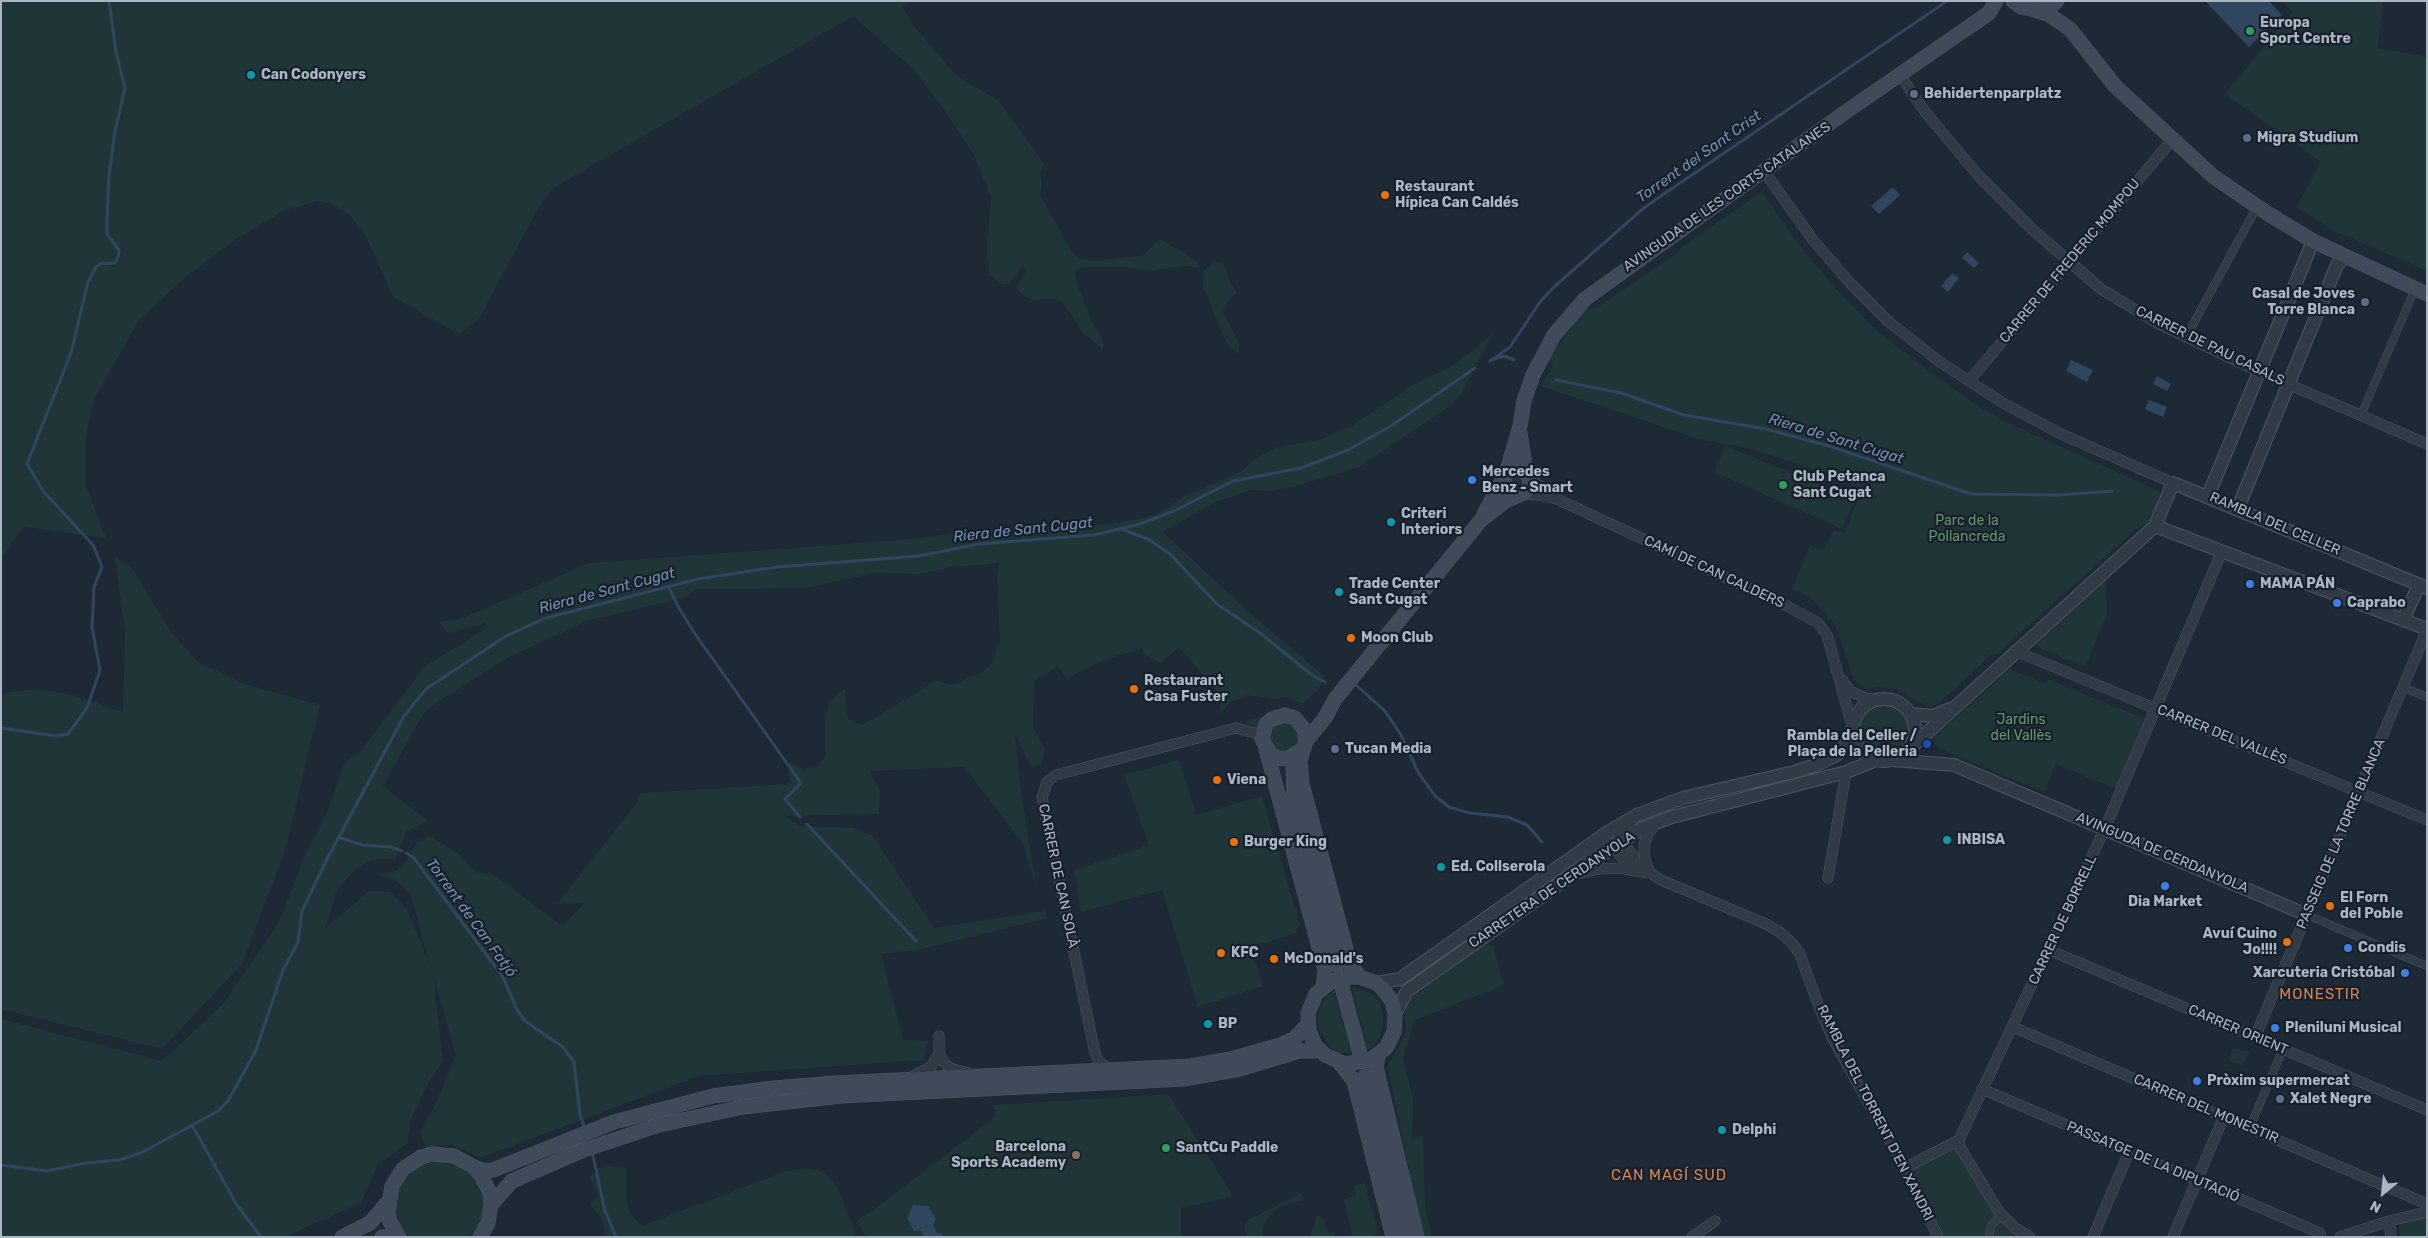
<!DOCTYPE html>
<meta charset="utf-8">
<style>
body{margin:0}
#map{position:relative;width:2428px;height:1238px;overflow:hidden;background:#1e2936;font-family:Rubik,sans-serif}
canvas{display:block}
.frame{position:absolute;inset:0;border:2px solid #abb6c4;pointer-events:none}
.north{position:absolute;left:2358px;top:1168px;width:50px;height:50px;-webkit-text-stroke:4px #17202b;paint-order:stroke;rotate:208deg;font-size:14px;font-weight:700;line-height:20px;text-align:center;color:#abb6c4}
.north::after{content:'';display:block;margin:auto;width:18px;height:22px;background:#abb6c4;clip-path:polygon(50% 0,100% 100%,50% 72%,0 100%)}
</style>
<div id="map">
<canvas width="2428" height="1238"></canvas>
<div class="frame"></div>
<div class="north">N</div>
</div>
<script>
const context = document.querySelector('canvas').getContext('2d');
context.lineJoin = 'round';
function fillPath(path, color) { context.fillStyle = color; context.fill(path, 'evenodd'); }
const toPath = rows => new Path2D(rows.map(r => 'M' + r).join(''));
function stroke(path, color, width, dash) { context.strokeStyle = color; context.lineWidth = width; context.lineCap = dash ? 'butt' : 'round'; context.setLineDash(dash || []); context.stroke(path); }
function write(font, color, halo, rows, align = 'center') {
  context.font = font + ' Rubik,sans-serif'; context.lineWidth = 4.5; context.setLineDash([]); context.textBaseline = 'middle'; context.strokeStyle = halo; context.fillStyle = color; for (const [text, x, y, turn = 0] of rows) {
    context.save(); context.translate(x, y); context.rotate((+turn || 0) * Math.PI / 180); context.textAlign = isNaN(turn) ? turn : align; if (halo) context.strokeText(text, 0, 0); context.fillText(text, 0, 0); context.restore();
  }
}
const green = toPath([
 [1,1,911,1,903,7,914,26,957,76,999,101,1044,164,1040,173,1042,184,1040,195,1073,254,1083,259,1096,261,1144,255,1159,239,1194,259,1200,268,1185,266,1146,271,1137,268,1080,267,1075,272,1077,284,1091,319,1103,341,1103,350,1082,331,1064,303,1057,299,1033,300,1024,296,1017,289,1025,272,1022,264,1017,276,1009,284,1002,284,989,275,987,249,991,197,974,155,945,111,913,69,853,16,553,188,536,212,479,319,459,334,393,297,366,236,349,214,331,204,317,201,283,211,236,239,187,276,139,320,95,398,86,436,86,486,106,538,24,527,1,557],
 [2282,1,2383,1,2378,48,2427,57,2427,271,2332,230,2296,207,2321,162,2225,94,2292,12],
 [1762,192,1798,244,1838,291,1877,331,1916,361,1979,407,2004,421,2163,493,2151,521,2137,528,1997,654,1992,654,1938,704,1928,707,1897,689,1879,687,1867,689,1854,680,1838,632,1834,624,1813,600,1792,589,1810,545,1823,550,1834,530,1845,533,1861,489,1808,467,1747,448,1699,439,1541,386,1553,365,1549,360,1581,312,1599,306,1675,255,1682,247],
 [1214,262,1223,263,1231,283,1237,293,1229,300,1223,312,1240,344,1238,354,1226,342,1203,286,1204,270],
 [1493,332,1463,391,1453,404,1359,467,1289,488,1274,491,1251,490,1215,502,1163,532,1243,607,1324,676,1320,688,1303,703,1286,697,1275,699,1248,695,1230,702,1221,714,1218,693,1179,647,1161,663,1145,655,1142,648,1107,659,1080,671,1067,680,1058,666,1034,681,1033,727,1045,749,1042,764,1031,767,1015,734,1021,792,1036,886,1022,842,964,767,869,771,880,790,879,814,783,816,800,826,853,828,872,835,934,928,1045,911,1047,918,918,950,881,954,903,1040,928,1041,924,1060,699,1076,480,1158,453,1145,425,1147,421,1131,435,1105,456,1055,433,975,443,1061,430,1080,410,1121,408,1143,378,1164,361,1203,284,1237,1,1237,1,1019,162,1061,223,1004,278,924,307,850,326,815,345,762,361,751,425,666,489,627,485,623,449,634,439,622,463,618,589,563,902,540,990,529,1063,524,1101,525,1139,519,1159,513,1185,496,1242,471,1253,460,1275,448,1322,439,1353,425,1421,380,1447,369,1474,350],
 [1000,563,997,575,1000,643,990,666,981,673,952,685,936,681,863,725,848,719,845,689,832,699,825,714,825,757,817,767,804,769,789,762,790,782,787,784,640,793,636,804,557,904,585,903,562,926,494,875,476,872,458,853,430,836,417,842,406,862,396,871,375,874,395,880,410,893,430,965,407,909,390,892,369,891,325,929,337,890,356,868,372,860,395,859,407,831,428,821,383,786,424,713,440,700,511,656,590,620,680,599,698,589,807,588,874,573,919,574,952,567],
 [1726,446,1855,499,1842,529,1714,472],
 [1513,474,1522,476,1524,484,1519,489,1512,487,1510,478],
 [115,556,132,568,171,632,198,662,245,684,320,705,285,851,242,964,162,1049,1,1009,1,693,38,689,77,696,123,712,125,634],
 [2106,580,2107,614,2085,667,2035,646],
 [2010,669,2046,684,2048,679,2145,719,2116,789,2056,764,2044,792,1940,749,1934,743,1935,737],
 '1859 730a25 25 0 1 1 50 0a25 25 0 1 1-50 0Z',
 [1261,717,1263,718,1257,727,1244,722,1219,728,1218,726],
 '1269 737a15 15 0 1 1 30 0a15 15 0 1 1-30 0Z',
 [1179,760,1196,815,1262,796,1300,925,1296,929,1297,933,1251,947,1263,986,1198,1007,1162,890,1081,912,1074,870,1149,845,1124,775],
 [1486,943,1493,946,1504,985,1415,1020,1403,1058,1413,1099,1412,1139,1423,1135,1425,1207,1432,1237,1423,1237,1388,1068,1389,1062,1401,1042,1406,1030,1405,1011,1411,998],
 [1352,987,1374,995,1380,1003,1383,1015,1383,1026,1379,1038,1374,1046,1367,1050],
 [1334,990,1351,1053,1339,1053,1331,1048,1319,1029,1317,1018,1320,1007,1326,997],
 [2232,1048,2250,1052,2243,1065,2230,1062],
 [1168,1094,1232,1194,1231,1197,1181,1208,1181,1237,866,1237,857,1220,875,1209,995,1117,994,1105],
 [1959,1140,1999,1212,2030,1237,1938,1237,1905,1168],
 [438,1162,452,1164,465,1170,475,1179,481,1192,484,1205,482,1219,470,1237,409,1237,401,1227,396,1212,396,1197,402,1183,412,1172,425,1164],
 [607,1166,626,1168,626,1200,630,1214,642,1226,781,1173,801,1168,818,1170,830,1177,839,1190,857,1237,606,1237,601,1218,590,1204,598,1197,590,1177,597,1169],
 [1365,1183,1378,1234,1367,1237,1346,1237,1353,1235,1343,1199,1356,1196,1354,1186],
 [1301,1193,1302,1200,1280,1207,1268,1217,1262,1229,1262,1237,1247,1237,1244,1227,1248,1220],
 [2427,1212,2427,1237,2400,1237,2398,1219],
 [1317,1215,1323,1217,1328,1233,1334,1231,1336,1237,1310,1237]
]);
const water = toPath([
 [2205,1,2269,1,2282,15,2249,47],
 [1893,187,1900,195,1879,214,1871,206],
 [1967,252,1979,263,1974,268,1962,258],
 [1952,273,1959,278,1948,292,1941,286],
 [2071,360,2093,370,2087,382,2066,371],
 [2157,376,2171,384,2167,391,2153,384],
 [2149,400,2167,407,2163,417,2145,409],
 [913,1205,928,1206,936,1219,933,1225,937,1233,942,1233,943,1237,924,1237,921,1231,914,1231,907,1218]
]);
const stream = toPath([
 [1494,359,1504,356,1514,360],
 [1490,361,1510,347,1540,302,1555,286,1645,207,1947,1],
 [1556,380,1621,393,1684,415,1766,429,1829,446,1971,494,2058,495,2112,491],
 [1121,529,1148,539,1170,554,1217,604,1260,633,1312,675,1325,682],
 [669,588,679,608,695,634,801,783,785,799,800,817],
 [1356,685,1385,711,1401,735,1418,772,1435,796,1449,807,1470,813,1508,817,1527,825,1542,842],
 [1,728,56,736,68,734,87,708,100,670,92,627,94,587,102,567,93,545,43,491,27,464,71,353,88,282,96,267,100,264,115,263,118,257,119,250,107,234,107,220,109,176,115,131,125,88,116,52,109,1],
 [807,824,916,941],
 [340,838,363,845,391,847,402,851],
 [406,853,414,858,503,977,517,1010,525,1021,563,1047,574,1062,580,1115,585,1129],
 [192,1125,237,1205,261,1237],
 [592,1151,605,1211,616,1237],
 [1,1165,47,1171,85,1163,119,1160,141,1153,218,1111,228,1101,256,1050,283,970,298,942,302,911,326,861,404,716,426,689,506,636,546,618,698,579,777,567,919,556,979,544,1093,535,1137,525,1174,511,1233,481,1301,468,1348,450,1391,426,1475,368]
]);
const pedestrian = toPath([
 [2186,337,2257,207],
 [2361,415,2415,289],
 [2402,687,2427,697],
 [2307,915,2427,966],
 [2250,1127,2283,1049],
 [1989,1237,1991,1226,2001,1215]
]);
const minor = toPath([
 [1900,75,1926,113,1978,175,2032,229,2101,289,2159,324,2258,371,2427,444],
 [1764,171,1813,240,1851,284,1889,322,1940,362,2003,403,2061,434,2173,483],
 [1969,381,2172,140],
 [1529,477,1552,496],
 [1521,494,1539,495,1557,499,1785,605,1818,623,1827,635,1853,729],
 [2015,651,2427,820],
 [1842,680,1850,691,1865,698,1877,700],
 [1631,824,1620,832,1617,844,1619,854,1623,858,1634,861,1661,880,1766,924,1781,933,1792,943,1800,954,1820,1010,1834,1041,1905,1168,1938,1237],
 [1588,853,1607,843,1624,845,1634,856,1634,861],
 [1650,873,1645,860,1644,845,1648,834,1656,823],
 [1577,874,1598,869,1621,868,1647,873],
 [1828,878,1846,772],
 [2049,950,2427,1110],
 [2013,1027,2427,1204],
 [939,1036,939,1053,944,1063,950,1068,971,1074],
 [2255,1037,2427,630],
 [1110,1070,1099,1062,1095,1053,1042,798,1047,782,1056,775,1236,728,1255,733,1262,739],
 [911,1077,931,1067,939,1053],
 [1982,1089,2320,1233,2321,1237],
 [1905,1168,1959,1140],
 [2389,1221,2391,1237],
 [1692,1237,1715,1221],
 [2030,1237,2015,1228,1999,1212,1960,1147,1959,1140,2105,828,2222,551],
 [2093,1237,2129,1152],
 [2173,1237,2224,1116],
 [2340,1237,2389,1221,2427,1212]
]);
const tertiary = toPath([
 [2208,496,2313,241],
 [2238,508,2337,265,2344,257],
 [2155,526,2427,629],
 [2403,620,2419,585],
 '1853 730a31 31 0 1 1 62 0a31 31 0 1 1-62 0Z',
 [1911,714,1933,716,1950,709],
 [1908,750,2155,526,2173,483,2427,588],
 [1893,760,1954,765,2307,915],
 [1376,983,1400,979,1608,832,1637,815,1683,798,1794,772,1816,765,1837,755,1853,735],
 [1395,1014,1407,991,1569,877,1643,828,1672,817,1846,772,1876,760]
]);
const secondary = toPath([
 [2013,1,2021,7,2038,10,2049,8,2057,1],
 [2034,10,2048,14,2070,29,2115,86,2214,177,2267,213,2313,241,2427,294],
 [1520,433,1526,472],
 [1506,474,1520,426,1524,401,1533,375,1554,335,1585,299,1847,111,1989,13,1996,1],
 [1484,514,1503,479],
 [1306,741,1325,718,1335,699,1481,520,1505,501,1526,492,1530,484,1529,476,1518,468,1509,471,1503,479,1507,491,1516,495],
 [1266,749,1325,970,1323,987],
 [1302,750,1287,759,1277,758,1270,754,1262,739,1266,724,1272,719,1285,715,1295,718,1304,729,1306,741,1300,761,1302,784,1350,964,1360,977,1376,983,1382,988,1392,1001,1395,1014,1394,1032,1386,1048,1370,1060,1345,1064,1325,1055,1315,1045,1309,1031,1308,1013,1316,994,1330,982,1344,977,1360,977],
 [1293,764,1294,803,1337,965],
 [1342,987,1360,1054],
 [1378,1056,1376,1067,1417,1237],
 [1339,1062,1354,1081,1393,1237],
 [1365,1076,1406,1237],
 [474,1167,485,1171,493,1170,614,1122,713,1096,774,1088,835,1083,1191,1066,1231,1059,1280,1045,1294,1039,1308,1024],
 [491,1205,512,1181,581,1151,659,1125,743,1107,841,1096,1184,1079,1240,1069,1299,1051,1320,1051],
 [342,1237,370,1223,388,1202],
 [382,1237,387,1237],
 [399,1237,390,1222,388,1212,392,1186,403,1169,421,1157,432,1154,454,1156,474,1167,481,1175,490,1193,491,1205,488,1223,480,1237]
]);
const markers = [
 [2250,31,5,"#2e9e5b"],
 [251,75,5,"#0f9aa8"],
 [1914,94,5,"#5c6f8a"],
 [2247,138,5,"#5c6f8a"],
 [1385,195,5,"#e8710a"],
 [2365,302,5,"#5c6f8a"],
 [1472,480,5,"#3f7fe0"],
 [1783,485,5,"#2e9e5b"],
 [1391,522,5,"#0f9aa8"],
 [2250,584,5,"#3f7fe0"],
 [1339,592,5,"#0f9aa8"],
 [2337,603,5,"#3f7fe0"],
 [1351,638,5,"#e8710a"],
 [1134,689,5,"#e8710a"],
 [1927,744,5,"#1a4fb4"],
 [1335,749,5,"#5c6f8a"],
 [1217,780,5,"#e8710a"],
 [1947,840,5,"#0f9aa8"],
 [1234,842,5,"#e8710a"],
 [1441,867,5,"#0f9aa8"],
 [2165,886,5,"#3f7fe0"],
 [2330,906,5,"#e8710a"],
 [2287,942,5,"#e8710a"],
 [2348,948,5,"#3f7fe0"],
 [1221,953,5,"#e8710a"],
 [1274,959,5,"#e8710a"],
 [2405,973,5,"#3f7fe0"],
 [1208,1024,5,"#0f9aa8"],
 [2275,1028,5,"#3f7fe0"],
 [2197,1081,5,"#3f7fe0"],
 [2280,1099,5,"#5c6f8a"],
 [1722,1130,5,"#0f9aa8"],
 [1166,1148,5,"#2e9e5b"],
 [1076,1155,5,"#8d6e63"]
];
const poiNames = [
 ["Europa",2260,23],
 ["Sport Centre",2260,39],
 ["Can Codonyers",261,75],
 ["Behidertenparplatz",1924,94],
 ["Migra Studium",2257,138],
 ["Restaurant",1395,187],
 ["Hípica Can Caldés",1395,203],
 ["Casal de Joves",2355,294,"right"],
 ["Torre Blanca",2355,310,"right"],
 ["Mercedes",1482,472],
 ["Benz - Smart",1482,488],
 ["Club Petanca",1793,477],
 ["Sant Cugat",1793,493],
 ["Criteri",1401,514],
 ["Interiors",1401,530],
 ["Trade Center",1349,584],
 ["Sant Cugat",1349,600],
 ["MAMA PÁN",2260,584],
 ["Caprabo",2347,603],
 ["Moon Club",1361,638],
 ["Restaurant",1144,681],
 ["Casa Fuster",1144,697],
 ["Rambla del Celler /",1917,736,"right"],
 ["Plaça de la Pelleria",1917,752,"right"],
 ["Tucan Media",1345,749],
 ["Viena",1227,780],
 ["INBISA",1957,840],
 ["Burger King",1244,842],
 ["Ed. Collserola",1451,867],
 ["El Forn",2340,898],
 ["del Poble",2340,914],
 ["Dia Market",2165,902,"center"],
 ["Avuí Cuino",2277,934,"right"],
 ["Jo!!!!",2277,950,"right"],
 ["Condis",2358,948],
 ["KFC",1231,953],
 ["McDonald's",1284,959],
 ["Xarcuteria Cristóbal",2395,973,"right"],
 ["BP",1218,1024],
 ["Pleniluni Musical",2285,1028],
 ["Pròxim supermercat",2207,1081],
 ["Xalet Negre",2290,1099],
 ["Delphi",1732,1130],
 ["Barcelona",1066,1147,"right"],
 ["Sports Academy",1066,1163,"right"],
 ["SantCu Paddle",1176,1148]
];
const streetNames = [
 ["AVINGUDA DE LES CORTS CATALANES",1727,197,-35],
 ["CARRER DE FREDERIC MOMPOU",2070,261,-50],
 ["CARRER DE PAU CASALS",2210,346,26],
 ["RAMBLA DEL CELLER",2275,524,23],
 ["CAMÍ DE CAN CALDERS",1714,572,25],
 ["CARRER DEL VALLÈS",2222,735,22],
 ["PASSEIG DE LA TORRE BLANCA",2341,834,-67],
 ["AVINGUDA DE CERDANYOLA",2162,853,23],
 ["CARRER DE CAN SOLÀ",1058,876,78],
 ["CARRETERA DE CERDANYOLA",1552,890,-34],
 ["CARRER DE BORRELL",2063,920,-65],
 ["CARRER ORIENT",2238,1030,23],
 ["CARRER DEL MONESTIR",2206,1109,23],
 ["RAMBLA DEL TORRENT D'EN XANDRI",1875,1113,63],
 ["PASSATGE DE LA DIPUTACIÓ",2153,1162,23]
];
const parkNames = [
 ["Parc de la",1967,521],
 ["Pollancreda",1967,537],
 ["Jardins",2021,720],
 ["del Vallès",2021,736]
];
const waterNames = [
 ["Torrent del Sant Crist",1699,157,-35],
 ["Riera de Sant Cugat",1836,439,17],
 ["Riera de Sant Cugat",1023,530,-6],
 ["Riera de Sant Cugat",607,591,-15],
 ["Torrent de Can Fatjó",471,918,54]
];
const neighbourhoodNames = [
 ["MONESTIR",2320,995],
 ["CAN MAGÍ SUD",1669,1176]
];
fillPath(green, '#203537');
fillPath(water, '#30465e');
stroke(stream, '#30465e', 3);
stroke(pedestrian, '#4c5662', 8);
stroke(minor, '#4c5662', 11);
stroke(tertiary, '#4c5662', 14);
stroke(secondary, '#4c5662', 15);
stroke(pedestrian, '#313b46', 7);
stroke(minor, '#313b46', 10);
stroke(tertiary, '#313b46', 12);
stroke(secondary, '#3f4a5a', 14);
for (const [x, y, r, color] of markers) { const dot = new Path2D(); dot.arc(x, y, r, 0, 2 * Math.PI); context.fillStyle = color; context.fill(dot); stroke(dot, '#17202b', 2); }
write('bold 14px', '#abb6c4', '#17202b', poiNames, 'left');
write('14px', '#abb6c4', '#17202b', streetNames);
write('14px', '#62946b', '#17202b', parkNames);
write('italic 15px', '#728eae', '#17202b', waterNames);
context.letterSpacing = '1px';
write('15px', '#d78553', '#17202b', neighbourhoodNames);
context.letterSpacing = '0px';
</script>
